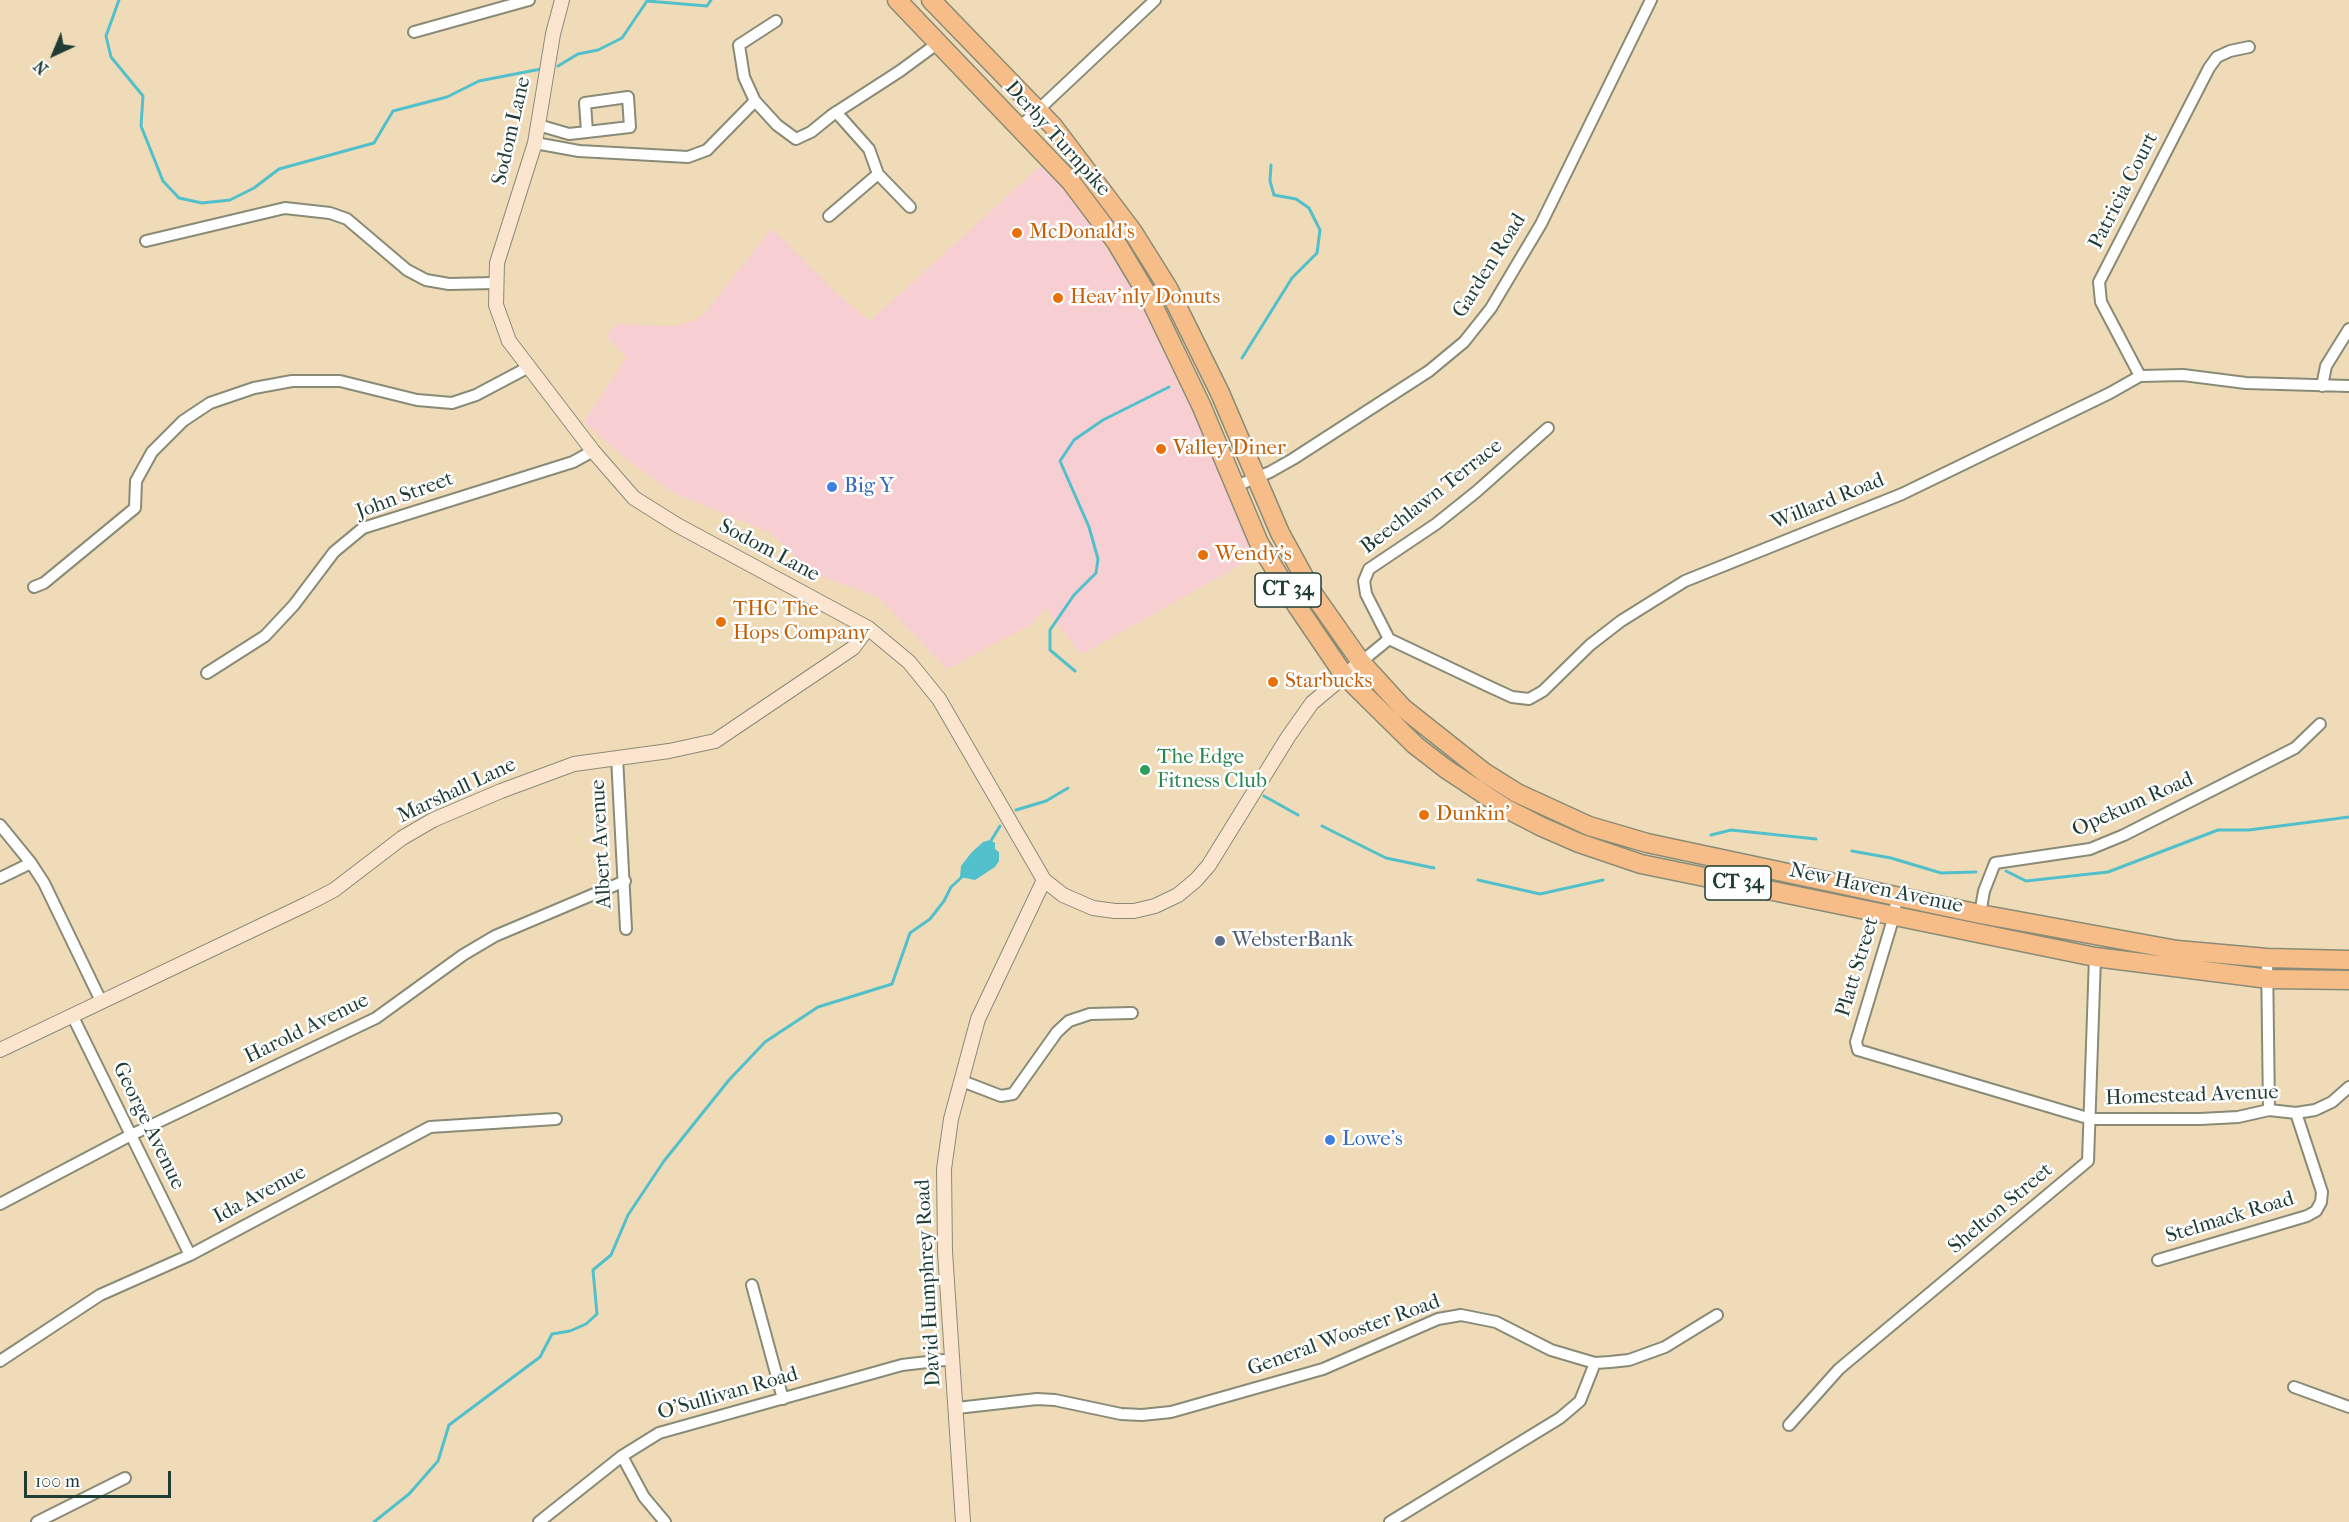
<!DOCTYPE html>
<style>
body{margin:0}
#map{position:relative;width:2349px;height:1522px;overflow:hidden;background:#f0dbb9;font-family:"IM FELL French Canon",serif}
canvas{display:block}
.north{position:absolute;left:24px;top:24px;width:60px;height:60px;-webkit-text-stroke:4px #fff;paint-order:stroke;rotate:224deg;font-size:16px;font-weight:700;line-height:24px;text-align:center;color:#1f3d34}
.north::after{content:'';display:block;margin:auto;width:21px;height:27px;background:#1f3d34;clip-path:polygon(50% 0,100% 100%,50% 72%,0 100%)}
.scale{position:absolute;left:24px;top:1471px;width:147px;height:27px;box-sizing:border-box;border:3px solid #1f3d34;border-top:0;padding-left:8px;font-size:18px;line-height:21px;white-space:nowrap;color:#1f3d34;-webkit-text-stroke:4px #fff;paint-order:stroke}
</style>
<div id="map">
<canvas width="2349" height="1522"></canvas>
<div class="north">N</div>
<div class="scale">100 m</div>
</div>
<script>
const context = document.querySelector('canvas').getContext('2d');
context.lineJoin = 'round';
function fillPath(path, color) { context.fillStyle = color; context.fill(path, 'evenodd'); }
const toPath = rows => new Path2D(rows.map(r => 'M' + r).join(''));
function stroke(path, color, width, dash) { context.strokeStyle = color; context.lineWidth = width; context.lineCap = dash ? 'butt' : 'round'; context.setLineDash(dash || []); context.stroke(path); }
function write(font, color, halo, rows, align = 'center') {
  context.font = font + ' "IM FELL French Canon",serif'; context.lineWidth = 5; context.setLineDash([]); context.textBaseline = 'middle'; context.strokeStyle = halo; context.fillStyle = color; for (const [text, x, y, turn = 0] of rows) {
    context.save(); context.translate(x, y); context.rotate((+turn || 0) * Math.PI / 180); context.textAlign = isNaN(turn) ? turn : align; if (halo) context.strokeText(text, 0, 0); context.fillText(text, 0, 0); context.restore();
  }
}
const built = toPath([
 [1039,167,1046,168,1080,210,1145,305,1165,345,1256,556,1081,655,1046,609,1030,625,947,669,878,597,812,573,771,533,676,494,627,460,584,422,626,358,606,335,617,324,676,326,693,321,704,314,772,228,836,293,870,321]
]);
const water = toPath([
 [990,840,995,843,995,849,999,852,999,861,995,867,975,880,960,877,961,866,971,853,983,842]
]);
const stream = toPath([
 [119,0,106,36,111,57,143,96,141,126,163,181,179,198,202,203,230,200,254,188,279,169,374,143,393,111,447,97,479,81,541,69],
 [558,66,578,54,598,50,622,38,647,1,707,6,711,0],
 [1242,358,1292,278,1317,253,1320,230,1309,208,1296,199,1274,195,1270,181,1271,165],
 [1075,671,1050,650,1050,630,1074,595,1096,573,1098,559,1089,527,1060,461,1074,440,1103,420,1169,387],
 [1264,796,1298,815],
 [1016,810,1046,801,1068,788],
 [1322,826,1386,858,1434,868],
 [1711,835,1731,830,1816,839],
 [989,844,1000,826],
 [1852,851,1891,858,1941,873,1976,872],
 [2006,871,2026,881,2108,872,2218,830,2249,830,2349,817],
 [1478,880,1540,894,1603,880],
 [374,1522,409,1494,438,1461,449,1425,540,1357,552,1334,570,1331,586,1324,597,1314,593,1270,611,1255,628,1215,664,1161,729,1080,765,1042,818,1007,892,984,910,933,930,919,944,901,951,887,962,877]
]);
const street = toPath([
 [414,32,529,0],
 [755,101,744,77,739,45,776,21],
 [836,112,869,149,878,174,910,207],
 [538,125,569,134,587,132,630,127,628,97,585,103,587,132],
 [1019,128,1155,0],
 [535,143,579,151,688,157,707,150,755,101,777,125,796,139,811,132,832,115,900,71,938,43],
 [829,216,878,174],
 [146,241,285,208,330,213,347,219,407,270,426,280,449,284,495,283],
 [2140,376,2101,302,2099,282,2209,68,2217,57,2230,51,2249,47],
 [2322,386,2326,366,2349,329],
 [1236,486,1270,472,1293,459,1429,371,1464,342,1491,308,1541,224,1651,0],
 [34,587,44,583,135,508,136,481,152,452,183,421,210,403,254,388,292,381,340,381,417,400,452,403,476,395,527,368],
 [1389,639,1366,594,1364,581,1369,569,1436,524,1476,492,1548,428],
 [1361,662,1389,639,1488,686,1512,697,1529,699,1543,691,1590,645,1621,621,1685,581,1902,494,2110,393,2140,376,2183,375,2246,383,2349,386],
 [207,673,265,636,294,605,334,552,363,528,573,462,593,451],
 [617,757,626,929],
 [0,825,31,863,0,878],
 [31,863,44,883,101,1001],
 [1897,894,1894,916,1856,1042,1858,1050,2091,1119,2200,1119,2238,1117,2269,1110,2296,1113,2315,1110,2332,1102,2349,1087],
 [1980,914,1984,891,1995,863,2090,849,2124,835,2295,748,2320,724],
 [2267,958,2269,1110],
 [72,1015,190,1255],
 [962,1081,1001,1096,1013,1094,1057,1032,1069,1021,1090,1014,1132,1013],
 [0,1204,129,1136,376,1018,463,955,495,936,625,881],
 [2158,1260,2307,1216,2316,1211,2321,1202,2322,1192,2296,1113],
 [752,1285,783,1399],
 [0,1361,100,1295,190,1255,430,1127,556,1119],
 [2294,1387,2349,1407],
 [957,1408,1037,1399,1055,1400,1121,1414,1142,1415,1171,1412,1323,1369,1438,1319,1461,1315,1496,1322,1551,1350,1595,1363,1610,1362,1629,1360,1665,1347,1717,1315],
 [1789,1425,1839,1369,2088,1161,2095,957],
 [622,1456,644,1497,665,1522],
 [37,1522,125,1478],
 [539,1522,622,1456,659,1433,902,1365,953,1359],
 [1390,1522,1560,1418,1580,1401,1595,1363]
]);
const secondary = toPath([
 [562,0,553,34,535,143,497,263,496,305,509,341,593,451,634,498,677,525,868,628,909,662,939,699,1044,880,1063,895,1093,908,1115,911,1134,911,1155,906,1178,895,1196,880,1209,865,1288,737,1312,703,1361,662],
 [0,1050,307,904,334,890,402,838,433,820,501,791,574,764,669,751,715,741,853,648,868,628],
 [963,1522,945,1252,944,1169,951,1119,978,1019,1044,880]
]);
const highway = toPath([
 [897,0,1071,182,1116,242,1150,299,1201,405,1259,543,1297,606,1344,675,1415,745,1446,769,1505,808,1540,826,1579,843,1641,864,2095,957,2269,979,2349,980],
 [931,0,1053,126,1133,232,1168,288,1220,393,1280,533,1314,595,1361,662,1403,708,1485,773,1517,793,1589,826,1647,843,1980,914,2177,950,2267,958,2349,960]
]);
const markers = [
 [1017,233,6,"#e8710a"],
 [1058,298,6,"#e8710a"],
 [1161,449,6,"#e8710a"],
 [832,487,6,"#3f7fe0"],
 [1203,555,6,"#e8710a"],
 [721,622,6,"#e8710a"],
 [1273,682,6,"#e8710a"],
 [1145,770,6,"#2e9e5b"],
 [1424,815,6,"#e8710a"],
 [1220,941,6,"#5c6f8a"],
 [1330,1140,6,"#3f7fe0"]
];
const shields = [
 [1288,590,66],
 [1738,883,66]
];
const shieldNames = [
 ["CT 34",1288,590],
 ["CT 34",1738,883]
];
const streetNames = [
 ["Sodom Lane",512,131,-77],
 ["Derby Turnpike",1057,139,48],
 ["Patricia Court",2124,191,-63],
 ["Garden Road",1490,266,-58],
 ["John Street",405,496,-20],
 ["Beechlawn Terrace",1432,497,-38],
 ["Willard Road",1828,502,-22],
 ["Sodom Lane",769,551,28],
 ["Marshall Lane",457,791,-25],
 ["Opekum Road",2133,805,-24],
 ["Albert Avenue",602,844,-93],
 ["New Haven Avenue",1876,889,12],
 ["Platt Street",1858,967,-73],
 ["Harold Avenue",307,1029,-26],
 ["Homestead Avenue",2192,1096,-2],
 ["George Avenue",148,1126,64],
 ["Ida Avenue",260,1195,-28],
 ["Shelton Street",2001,1209,-40],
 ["Stelmack Road",2230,1218,-17],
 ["David Humphrey Road",929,1283,-93],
 ["General Wooster Road",1344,1336,-20],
 ["O'Sullivan Road",728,1394,-16]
];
const foodNames = [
 ["McDonald's",1029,233],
 ["Heav'nly Donuts",1070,298],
 ["Valley Diner",1173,449],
 ["Wendy's",1215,555],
 ["THC The",733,610],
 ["Hops Company",733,634],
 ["Starbucks",1285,682],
 ["Dunkin'",1436,815]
];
const shopNames = [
 ["Big Y",844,487],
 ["Lowe's",1342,1140]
];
const leisureNames = [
 ["The Edge",1157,758],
 ["Fitness Club",1157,782]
];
const serviceNames = [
 ["WebsterBank",1232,941]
];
fillPath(built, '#f7cfd3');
fillPath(water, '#52c0ca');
stroke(stream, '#52c0ca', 3);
stroke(street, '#888c76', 14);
stroke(secondary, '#888c76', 16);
stroke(highway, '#888c76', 21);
stroke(street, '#fff', 10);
stroke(secondary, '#fce5cf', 14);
stroke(highway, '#f7bd88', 18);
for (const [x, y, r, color] of markers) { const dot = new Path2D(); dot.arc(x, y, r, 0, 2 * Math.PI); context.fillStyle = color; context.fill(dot); stroke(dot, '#fff', 2); }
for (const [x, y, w] of shields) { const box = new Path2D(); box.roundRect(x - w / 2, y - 17, w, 34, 4.5); context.fillStyle = '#fff'; context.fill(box); stroke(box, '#1f3d34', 1.5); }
write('bold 20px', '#1f3d34', null, shieldNames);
write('21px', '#1f3d34', '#fff', streetNames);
write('21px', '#c56008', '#fff', foodNames, 'left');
write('21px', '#366cbe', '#fff', shopNames, 'left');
write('21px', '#27864d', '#fff', leisureNames, 'left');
write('21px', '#4e5e75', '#fff', serviceNames, 'left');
</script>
